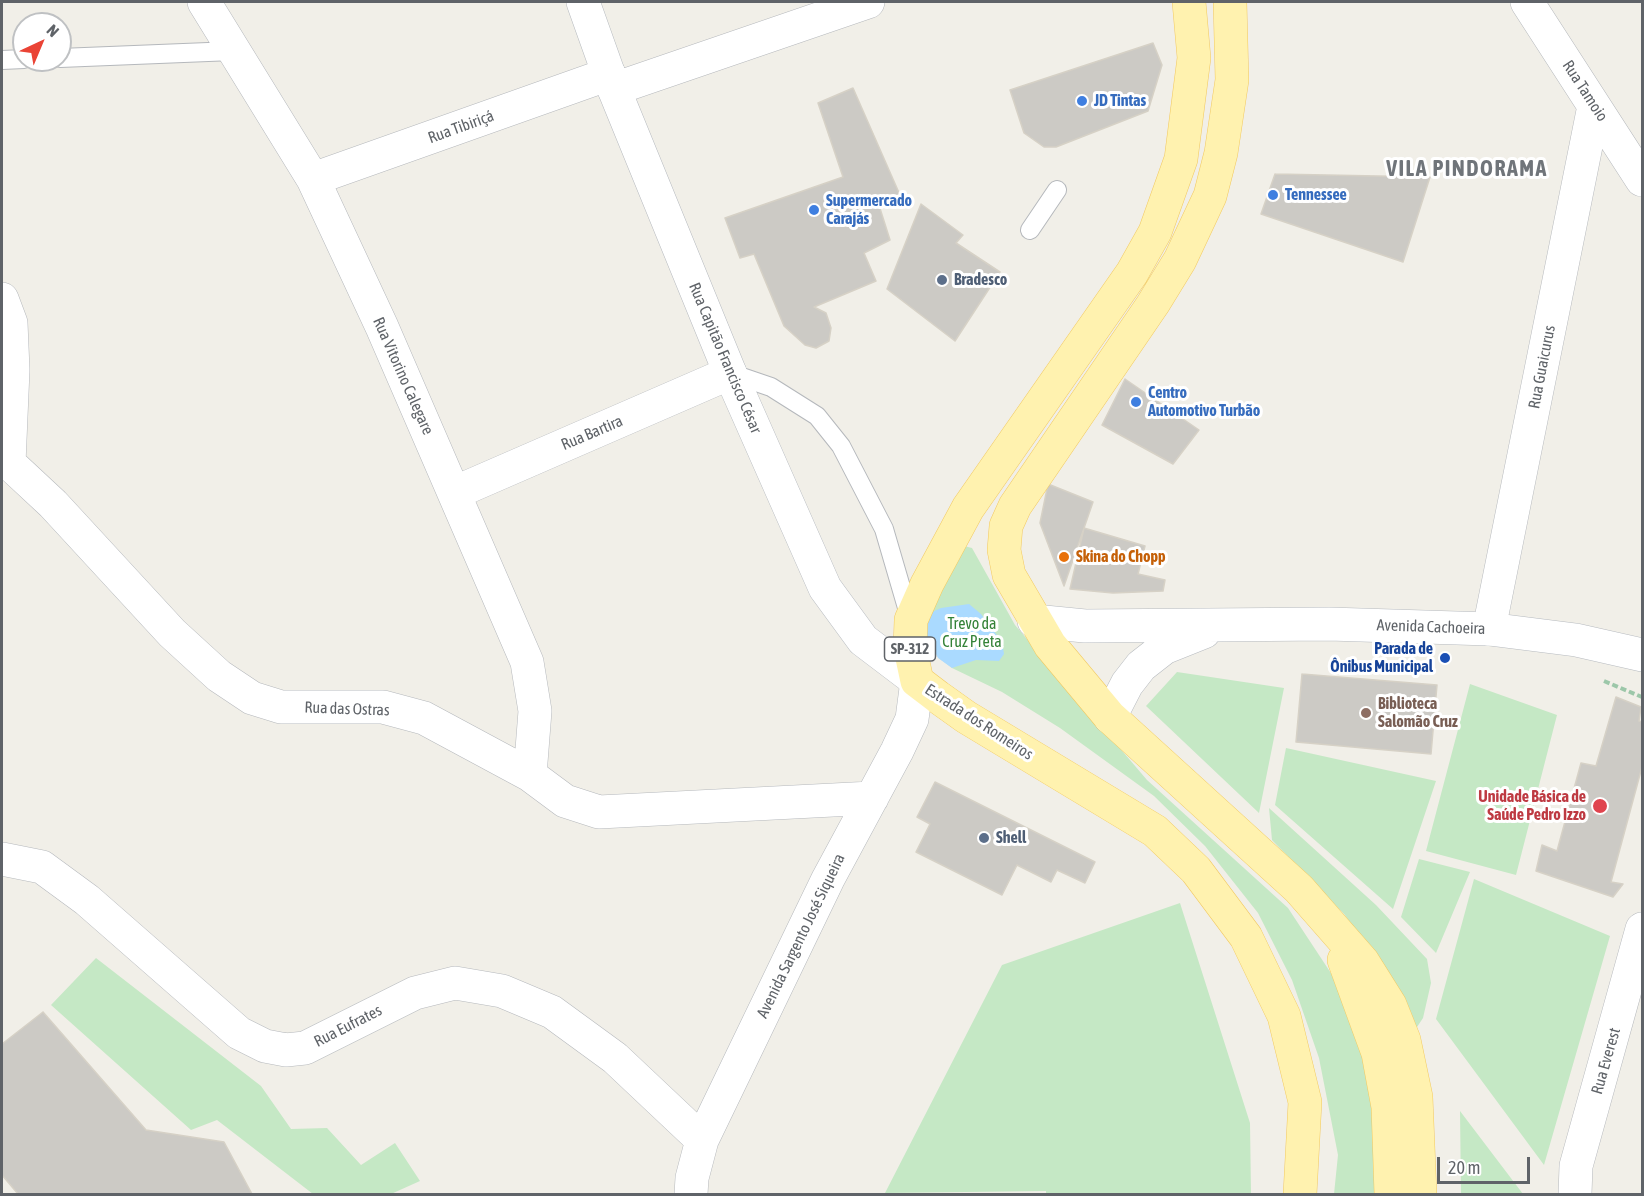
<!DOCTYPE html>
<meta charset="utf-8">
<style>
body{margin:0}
#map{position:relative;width:1644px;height:1196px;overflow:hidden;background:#f1efe8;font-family:"Asap Condensed",sans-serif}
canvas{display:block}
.frame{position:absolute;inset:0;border:3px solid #5f6368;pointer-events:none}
.north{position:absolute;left:12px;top:12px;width:60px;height:60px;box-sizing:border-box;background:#fff;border:2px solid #bfc1c3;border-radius:50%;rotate:44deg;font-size:16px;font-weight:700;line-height:24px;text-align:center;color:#5f6368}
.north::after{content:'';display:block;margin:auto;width:21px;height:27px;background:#ea4335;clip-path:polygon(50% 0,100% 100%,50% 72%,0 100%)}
.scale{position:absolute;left:1437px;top:1157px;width:93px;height:27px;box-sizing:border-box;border:3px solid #5f6368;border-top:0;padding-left:8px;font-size:18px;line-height:21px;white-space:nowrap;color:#5f6368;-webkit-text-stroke:4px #fff;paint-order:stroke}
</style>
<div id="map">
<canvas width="1644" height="1196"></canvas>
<div class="frame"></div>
<div class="north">N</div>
<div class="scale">20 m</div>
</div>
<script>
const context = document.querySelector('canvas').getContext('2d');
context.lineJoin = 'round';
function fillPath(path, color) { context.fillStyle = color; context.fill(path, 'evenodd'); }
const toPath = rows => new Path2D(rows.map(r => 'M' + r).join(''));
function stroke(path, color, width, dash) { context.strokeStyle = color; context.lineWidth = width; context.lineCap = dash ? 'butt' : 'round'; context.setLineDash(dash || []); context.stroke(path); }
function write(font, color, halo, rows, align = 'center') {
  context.font = font + ' "Asap Condensed",sans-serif'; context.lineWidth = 6; context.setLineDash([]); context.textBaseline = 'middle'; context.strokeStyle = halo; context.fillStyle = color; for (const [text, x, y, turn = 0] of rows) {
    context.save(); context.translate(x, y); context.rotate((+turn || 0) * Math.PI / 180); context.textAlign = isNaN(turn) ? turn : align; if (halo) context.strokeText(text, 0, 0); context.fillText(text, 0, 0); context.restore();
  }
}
const green = toPath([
 [956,544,972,548,1015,625,1147,780,1288,908,1348,999,1374,1095,1374,1194,1334,1194,1338,1155,1319,1058,1292,980,1258,913,1205,846,1154,796,1060,728,1002,692,952,668,939,658,925,633,949,555],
 [1177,672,1284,688,1259,813,1146,706],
 [1470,684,1557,715,1516,875,1426,851],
 [1286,748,1436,781,1393,909,1275,805],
 [1269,808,1376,905,1427,959,1431,983,1423,1018,1411,1036,1394,991,1345,915,1272,840],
 [1419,859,1470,872,1436,953,1401,917],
 [1474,879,1610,936,1544,1165,1436,1019],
 [1180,903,1250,1123,1251,1194,1046,1194,1046,1191,885,1193,1002,965],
 [96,958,261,1086,291,1129,327,1128,361,1165,395,1143,420,1181,391,1194,313,1194,217,1120,191,1130,51,1005],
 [1460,1111,1523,1194,1461,1194]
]);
const water = toPath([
 [969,604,981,614,1002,642,1004,654,999,661,976,660,952,668,938,658,925,633,926,621,930,613,941,608]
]);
const building = toPath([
 [1153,43,1162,65,1148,111,1056,147,1044,147,1024,133,1010,90,1153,43],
 [853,88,900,195,878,202,890,240,864,253,876,281,814,307,826,313,831,328,829,341,816,348,805,345,784,326,754,254,740,258,725,218,843,177,818,103,853,88],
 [1275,174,1430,177,1403,262,1261,214,1275,174],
 [921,204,963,235,956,243,1000,272,955,341,887,289,921,204],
 [1125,379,1199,430,1173,464,1102,425,1125,379],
 [1048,484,1093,502,1064,586,1040,523,1048,484],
 [1084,528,1145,546,1138,574,1165,580,1163,591,1113,593,1070,589,1084,528],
 [1302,674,1437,685,1431,754,1296,742,1302,674],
 [1616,697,1641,707,1639,721,1642,722,1642,767,1611,882,1623,884,1613,897,1536,871,1542,845,1557,851,1581,763,1596,766,1616,697],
 [935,782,1095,862,1085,883,1057,870,1051,882,1017,865,1002,895,916,852,930,824,917,817,935,782],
 [43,1012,146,1130,224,1142,252,1194,18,1194,2,1175,2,1044,43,1012]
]);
const path = toPath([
 [1604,681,1642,697]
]);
const lane = toPath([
 [60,58,233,51],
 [2,60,24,59],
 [1030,230,1057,190],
 [730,373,771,387,817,416,841,446,884,529,910,618]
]);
const street = toPath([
 [204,2,313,179,382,327,527,662,535,711,530,775],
 [1527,2,1642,180],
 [614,89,868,2],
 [313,179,609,74],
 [2,299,11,323,13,370,9,463],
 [2,462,9,463,53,504,172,633,219,676,252,698,281,707,383,707,424,718,530,775,565,801,599,812,872,798],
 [454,493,730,373],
 [1489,629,1594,106],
 [2,859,42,867,87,900,239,1033,265,1046,286,1050,305,1048,415,993,455,983,502,991,552,1012,615,1058,702,1140],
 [691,1194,692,1178,702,1140,828,879,897,751,912,719,917,681],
 [1575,1194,1576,1166,1642,929]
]);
const secondary = toPath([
 [583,2,614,89,730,373,825,588,863,640,917,681],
 [1034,621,1085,626,1329,624,1489,629,1576,640,1642,655],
 [1110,717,1127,684,1141,666,1164,648,1204,632]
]);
const primary = toPath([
 [1189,2,1194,58,1181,159,1155,232,1132,273,968,508,927,584,911,620,910,648,917,681,938,697,966,717,1155,831,1196,870,1246,937,1284,1016,1305,1102,1300,1194],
 [1230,2,1232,80,1221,153,1210,196,1180,260,1153,304,1015,506,1006,526,1004,550,1009,575,1050,645,1110,717,1299,889,1363,962,1390,1005,1404,1040,1416,1097,1420,1194],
 [1344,960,1378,1053,1388,1107,1391,1194]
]);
const markers = [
 [1082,101,6,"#3f7fe0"],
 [1273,195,6,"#3f7fe0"],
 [814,210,6,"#3f7fe0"],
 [942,280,6,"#5c6f8a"],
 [1136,402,6,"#3f7fe0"],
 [1064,557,6,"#e8710a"],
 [1445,658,6,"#1a4fb4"],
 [1366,713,6,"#8d6e63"],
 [1600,806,8,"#e0444e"],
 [984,838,6,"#5c6f8a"]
];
const shields = [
 [910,649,51]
];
const shieldNames = [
 ["SP-312",910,649]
];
const streetNames = [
 ["Rua Tamoio",1585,91,57],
 ["Rua Tibiriçá",461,127,-20],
 ["Rua Capitão Francisco César",725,358,67],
 ["Rua Guaicurus",1542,367,-79],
 ["Rua Vitorino Calegare",403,376,66],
 ["Rua Bartira",592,433,-23],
 ["Avenida Cachoeira",1431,627,2],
 ["Rua das Ostras",347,709,2],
 ["Estrada dos Romeiros",979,722,33],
 ["Avenida Sargento José Siqueira",801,936,-64],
 ["Rua Eufrates",348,1026,-27],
 ["Rua Everest",1606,1061,-74]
];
const shopNames = [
 ["JD Tintas",1094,101],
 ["Tennessee",1285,195],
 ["Supermercado",826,201],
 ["Carajás",826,219],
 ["Centro",1148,393],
 ["Automotivo Turbão",1148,411]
];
const serviceNames = [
 ["Bradesco",954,280],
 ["Shell",996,838]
];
const foodNames = [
 ["Skina do Chopp",1076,557]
];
const parkNames = [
 ["Trevo da",972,624],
 ["Cruz Preta",972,642]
];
const transitNames = [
 ["Parada de",1433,649],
 ["Ônibus Municipal",1433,667]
];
const educationNames = [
 ["Biblioteca",1378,704],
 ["Salomão Cruz",1378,722]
];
const healthNames = [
 ["Unidade Básica de",1586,797],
 ["Saúde Pedro Izzo",1586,815]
];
const districtNames = [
 ["VILA PINDORAMA",1467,169]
];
fillPath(green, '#c5e8c5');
fillPath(water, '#aadaff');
fillPath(building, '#cccac5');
stroke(building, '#d6d1c6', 1.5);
stroke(lane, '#b5b8bc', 20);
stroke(street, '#b5b8bc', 34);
stroke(secondary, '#b6babf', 34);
stroke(primary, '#f2c960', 34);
stroke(path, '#9cc7a9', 4, [6, 3]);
stroke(lane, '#fff', 18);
stroke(street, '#fff', 33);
stroke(secondary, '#fff', 33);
stroke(primary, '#fff2af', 33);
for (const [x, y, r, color] of markers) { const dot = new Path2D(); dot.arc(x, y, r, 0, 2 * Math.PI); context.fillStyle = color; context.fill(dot); stroke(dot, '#fff', 2); }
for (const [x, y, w] of shields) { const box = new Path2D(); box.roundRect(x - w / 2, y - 12, w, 24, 4.5); context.fillStyle = '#fff'; context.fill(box); stroke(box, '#5f6368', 1.5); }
write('bold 15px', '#5f6368', null, shieldNames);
write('16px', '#5f6368', '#fff', streetNames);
write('bold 16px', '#366cbe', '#fff', shopNames, 'left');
write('bold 16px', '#4e5e75', '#fff', serviceNames, 'left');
write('bold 16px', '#c56008', '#fff', foodNames, 'left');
write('16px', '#348238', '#fff', parkNames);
write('bold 16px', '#164399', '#fff', transitNames, 'right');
write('bold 16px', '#785e54', '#fff', educationNames, 'left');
write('bold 16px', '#be3a42', '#fff', healthNames, 'right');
context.letterSpacing = '1.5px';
write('bold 22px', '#70757a', '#fff', districtNames);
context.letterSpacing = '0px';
</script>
